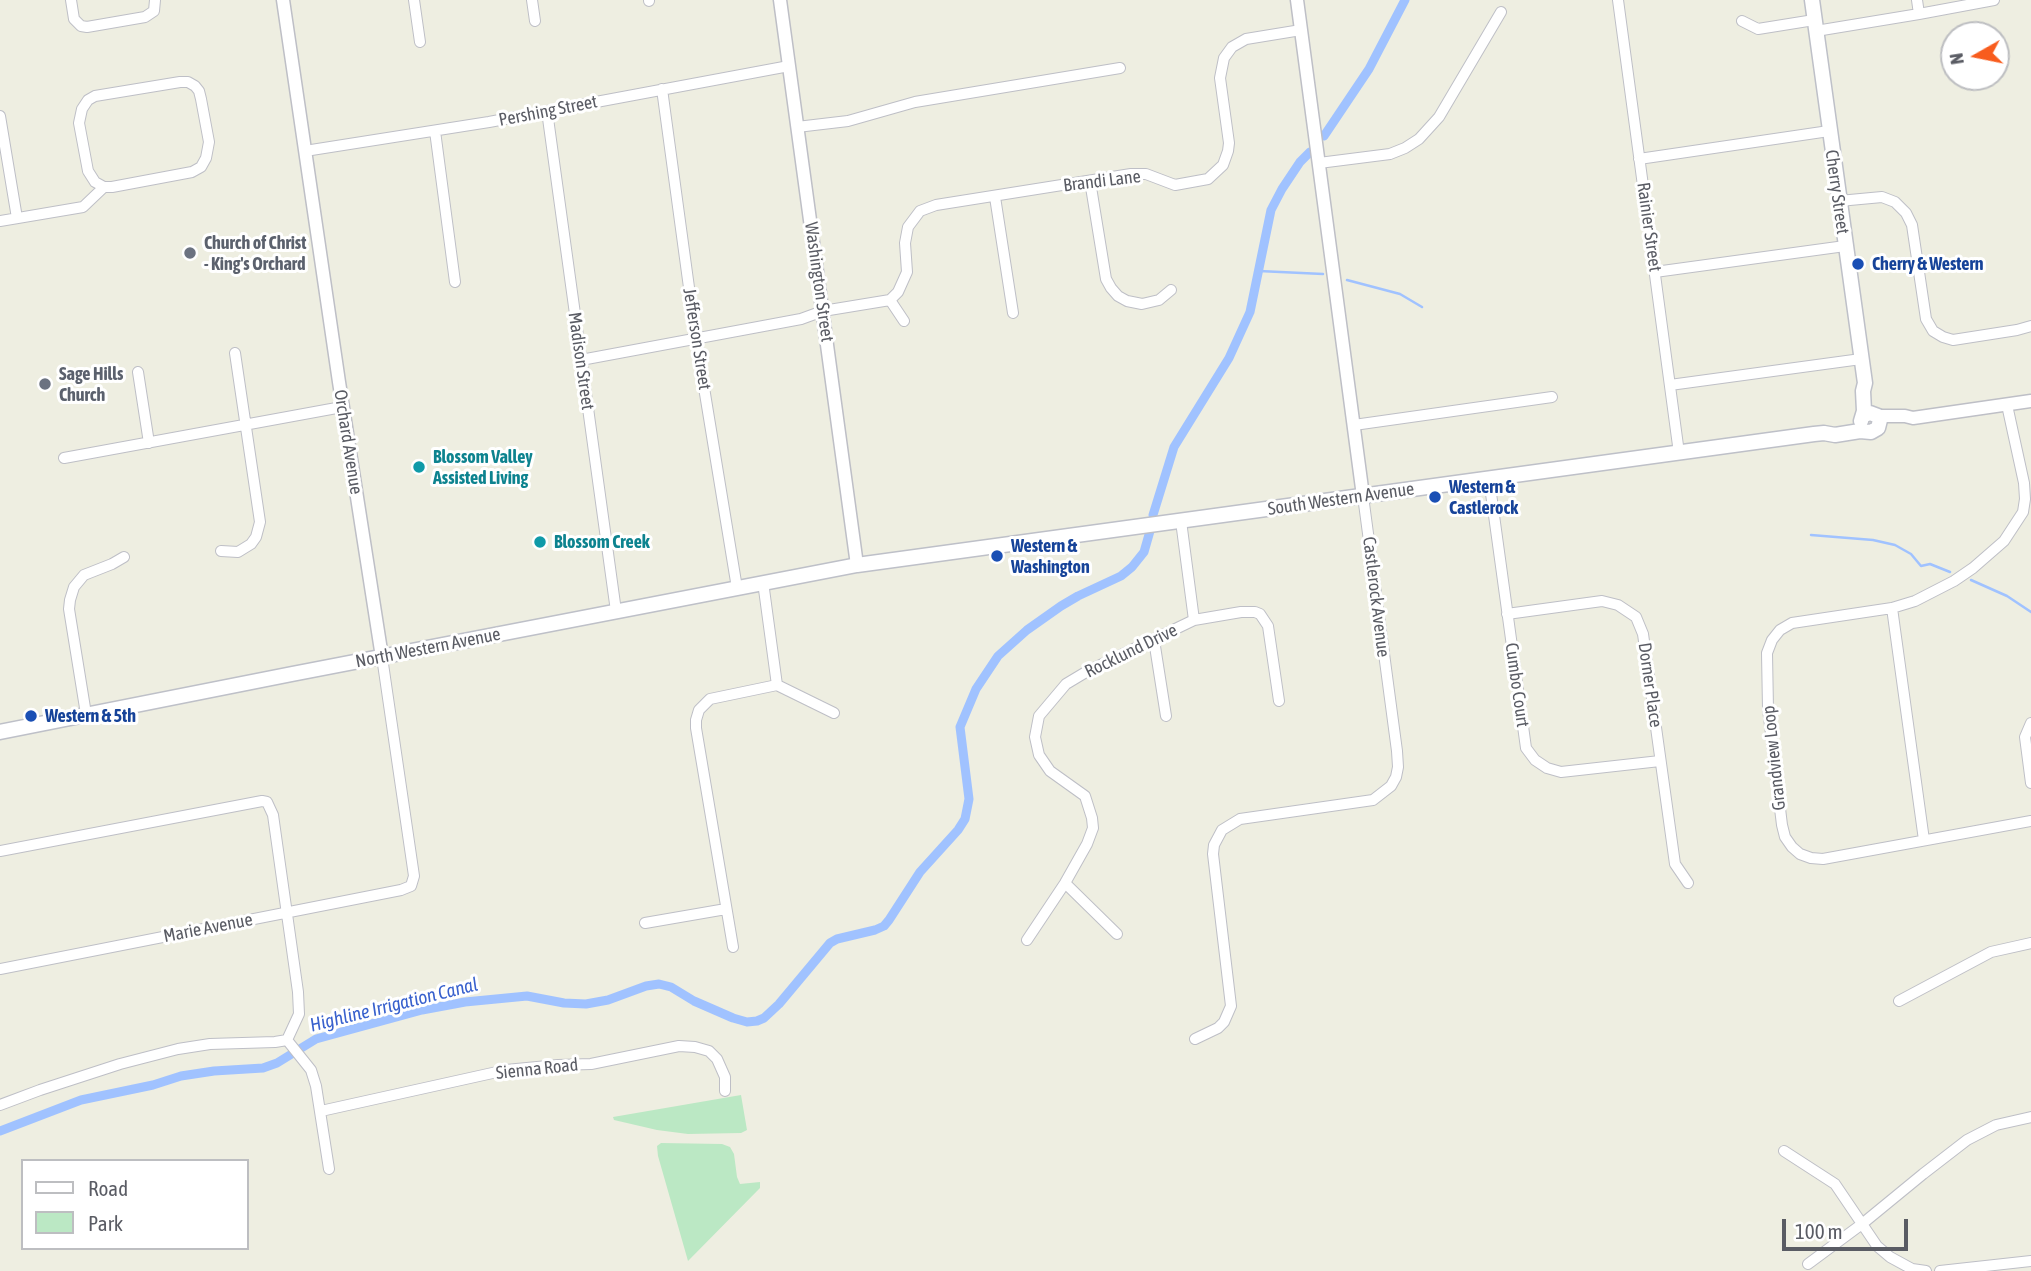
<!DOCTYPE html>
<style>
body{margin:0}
#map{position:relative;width:2031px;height:1271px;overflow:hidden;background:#eeeee1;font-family:"Asap Condensed",sans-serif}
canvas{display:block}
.legend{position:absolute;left:21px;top:1159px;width:228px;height:91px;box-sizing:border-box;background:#fff;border:2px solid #bdbec1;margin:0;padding:9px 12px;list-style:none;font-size:21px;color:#5a5c64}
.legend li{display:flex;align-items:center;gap:14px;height:35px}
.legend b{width:35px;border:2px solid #bdbec1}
.north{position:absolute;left:1940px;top:21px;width:70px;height:70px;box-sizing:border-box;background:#fff;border:2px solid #bdbec1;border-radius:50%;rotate:261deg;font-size:19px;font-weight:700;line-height:28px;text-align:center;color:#5a5c64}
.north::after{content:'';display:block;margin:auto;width:24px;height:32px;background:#f85c1d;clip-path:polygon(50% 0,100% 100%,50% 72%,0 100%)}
.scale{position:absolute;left:1782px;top:1219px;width:126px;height:32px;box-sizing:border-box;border:4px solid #5a5c64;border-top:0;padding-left:9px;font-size:21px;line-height:24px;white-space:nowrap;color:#5a5c64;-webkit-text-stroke:5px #fff;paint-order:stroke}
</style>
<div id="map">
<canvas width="2031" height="1271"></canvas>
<ul class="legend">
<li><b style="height:9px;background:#fff"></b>Road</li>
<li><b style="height:19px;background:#bbe8c4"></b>Park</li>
</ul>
<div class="north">N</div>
<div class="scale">100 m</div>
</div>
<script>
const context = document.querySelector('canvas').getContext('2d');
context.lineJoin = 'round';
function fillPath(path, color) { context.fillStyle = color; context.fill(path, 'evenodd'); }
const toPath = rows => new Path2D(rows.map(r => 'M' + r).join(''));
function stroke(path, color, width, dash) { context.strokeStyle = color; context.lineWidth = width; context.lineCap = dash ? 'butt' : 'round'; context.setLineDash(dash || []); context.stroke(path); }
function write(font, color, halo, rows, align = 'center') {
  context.font = font + ' "Asap Condensed",sans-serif'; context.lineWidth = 6; context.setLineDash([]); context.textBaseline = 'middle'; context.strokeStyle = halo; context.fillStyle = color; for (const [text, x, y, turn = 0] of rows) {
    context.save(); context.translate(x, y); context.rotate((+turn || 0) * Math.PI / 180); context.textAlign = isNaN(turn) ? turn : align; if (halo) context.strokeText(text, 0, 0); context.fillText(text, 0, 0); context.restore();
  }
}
const green = toPath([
 [741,1095,747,1130,741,1133,688,1134,657,1130,614,1120,613,1117],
 [661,1143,722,1144,730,1147,734,1154,737,1177,740,1184,760,1182,760,1188,688,1261,658,1156,657,1146]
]);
const stream = toPath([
 [1259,271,1323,274],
 [1347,280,1400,294,1422,307],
 [1811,535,1873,540,1895,545,1911,554,1921,566,1930,564,1950,572],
 [1971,580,2007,596,2031,612]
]);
const canal = toPath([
 [1324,136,1369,69,1405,0],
 [1153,515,1174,447,1229,358,1250,312,1271,210,1282,189,1300,162,1310,152],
 [0,1131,81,1100,153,1085,181,1076,214,1071,263,1068,277,1063,316,1039,422,1010,465,1002,527,996,564,1003,586,1004,608,1000,646,986,659,984,671,987,694,1001,733,1018,747,1022,757,1021,764,1018,779,1004,830,943,837,939,875,930,884,926,889,920,920,872,958,830,965,819,969,799,960,727,976,689,998,656,1027,630,1061,606,1078,596,1121,576,1132,567,1144,552,1150,531]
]);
const minor = toPath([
 [71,0,74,19,81,26,87,27,145,17,154,11,155,0],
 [414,0,420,42],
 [532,0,535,21],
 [649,0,649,1],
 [1618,0,1679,453],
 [1917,0,1919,14],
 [1742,21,1758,29,1814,20],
 [1816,31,1919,14,1994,0],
 [180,82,188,82,195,86,199,91,201,99,209,142,206,158,201,167,192,172,112,187,104,187,95,182,88,171,79,123,82,109,88,100,95,96,180,82],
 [662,89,696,339,737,588],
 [547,111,616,611],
 [0,116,17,218],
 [797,127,848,121,915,102,1120,68],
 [435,131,455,282],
 [305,151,489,122,789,66],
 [1639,159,1829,131],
 [1319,163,1390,154,1405,148,1419,139,1439,117,1501,12],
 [1090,181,1106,279,1111,288,1118,296,1127,301,1142,304,1159,300,1171,290],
 [995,197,1013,313],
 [1839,201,1882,197,1895,202,1906,213,1912,225,1926,319,1933,331,1943,337,1953,340,2017,330,2031,326],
 [0,221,83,207,104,187],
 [1655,272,1845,246],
 [890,300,904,321],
 [581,360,801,319,823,311,890,300,898,292,907,272,905,243,908,227,920,211,936,205,1131,174,1146,174,1175,185,1208,179,1223,165,1228,151,1229,143,1220,78,1224,58,1232,47,1246,39,1301,30],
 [138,372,149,443],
 [1670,385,1861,359],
 [2007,405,2024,483,2025,499,2023,512,2004,541,1973,568,1954,581,1915,601,1892,608,1792,623,1780,630,1772,640,1767,653,1768,709,1782,825,1785,837,1792,847,1800,854,1811,858,1823,859,2031,821],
 [1354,425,1552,397],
 [64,458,342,407],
 [1489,479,1526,748,1535,760,1547,768,1561,772,1660,761],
 [221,551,238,552,251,544,256,537,260,522,235,353],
 [763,582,777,685],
 [1892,608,1924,840],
 [1507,614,1602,601,1618,605,1636,617,1643,634,1675,864,1688,883],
 [1194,620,1241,612,1255,612,1260,614,1268,626,1279,701],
 [1154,640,1166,716],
 [777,685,834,713],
 [86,714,69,609,70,600,74,587,84,575,112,564,124,557],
 [2031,723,2025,737,2031,783],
 [0,851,262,801,267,802,273,815,298,992,299,1014,287,1040,275,1042,210,1044,178,1049,120,1064,40,1090,0,1105],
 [1065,883,1117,934],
 [645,923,726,909],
 [1027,940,1065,883,1087,844,1093,828,1092,818,1085,796,1050,771,1039,755,1035,737,1039,716,1066,684,1086,672,1194,620,1181,521],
 [733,947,696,728,696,720,699,710,710,699,777,685],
 [0,969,401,890,411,886,414,876,382,657],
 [1899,1001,1991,952,2031,943],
 [1195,1039,1218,1028,1224,1022,1231,1006,1213,854,1214,845,1222,830,1240,819,1373,800,1391,786,1396,777,1398,767,1397,751,1363,496],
 [287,1040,311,1070,316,1086,329,1169],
 [321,1111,506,1070,558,1065,591,1064,679,1046,695,1047,709,1051,717,1059,725,1077,725,1091],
 [1784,1151,1835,1184,1877,1246,1890,1257,1912,1269,1926,1271],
 [1808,1264,1862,1224,1923,1174,1967,1140,1996,1125,2031,1117],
 [1940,1271,2031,1261]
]);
const tertiary = toPath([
 [283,0,339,382,382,657],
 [780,0,857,565],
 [1297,0,1363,496],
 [1878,416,1905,416,1913,418,2031,401]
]);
const secondary = toPath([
 [1812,0,1865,383,1863,391,1864,411,1861,421],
 [0,732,292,674,857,565,1814,434,1824,433,1835,435,1860,431,1871,432,1878,428,1880,420,1878,416,1870,413,1864,415]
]);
const markers = [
 [190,253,7,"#6b7280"],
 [1858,264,7,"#1a4fb4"],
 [45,384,7,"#6b7280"],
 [419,467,7,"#0f9aa8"],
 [1435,497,7,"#1a4fb4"],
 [540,542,7,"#0f9aa8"],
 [997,556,7,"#1a4fb4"],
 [31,716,7,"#1a4fb4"]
];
const streetNames = [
 ["Pershing Street",548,111,-11],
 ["Brandi Lane",1102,181,-7],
 ["Cherry Street",1837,192,82],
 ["Rainier Street",1649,227,82],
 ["Washington Street",819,282,82],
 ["Jefferson Street",697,339,81],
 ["Madison Street",581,361,82],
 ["Orchard Avenue",348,442,81],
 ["South Western Avenue",1341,499,-8],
 ["Castlerock Avenue",1376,597,83],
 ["North Western Avenue",428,648,-11],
 ["Rocklund Drive",1131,651,-26],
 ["Cumbo Court",1517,685,82],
 ["Dorner Place",1650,685,82],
 ["Grandview Loop",1774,758,-96],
 ["Marie Avenue",208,928,-11],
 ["Sienna Road",537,1069,-6]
];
const worshipNames = [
 ["Church of Christ",204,243],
 ["- King's Orchard",204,264],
 ["Sage Hills",59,374],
 ["Church",59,395]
];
const transitNames = [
 ["Cherry & Western",1872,264],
 ["Western &",1449,487],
 ["Castlerock",1449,508],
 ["Western &",1011,546],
 ["Washington",1011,567],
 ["Western & 5th",45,716]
];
const cultureNames = [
 ["Blossom Valley",433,457],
 ["Assisted Living",433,478],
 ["Blossom Creek",554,542]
];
const waterNames = [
 ["Highline Irrigation Canal",394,1005,-14]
];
fillPath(green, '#bbe8c4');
stroke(stream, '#a0c2ff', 2.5);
stroke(canal, '#a0c2ff', 9);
stroke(minor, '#bebfc6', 12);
stroke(tertiary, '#bebfc6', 15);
stroke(secondary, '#bec0c8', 17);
stroke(minor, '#fff', 10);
stroke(tertiary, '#fff', 12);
stroke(secondary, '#fff', 14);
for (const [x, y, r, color] of markers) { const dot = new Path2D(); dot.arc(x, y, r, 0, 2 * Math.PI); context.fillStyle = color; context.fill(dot); stroke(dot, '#fff', 2.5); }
write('18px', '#5a5c64', '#fff', streetNames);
write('bold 18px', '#5b616d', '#fff', worshipNames, 'left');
write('bold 18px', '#164399', '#fff', transitNames, 'left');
write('bold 18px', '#0d838f', '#fff', cultureNames, 'left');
write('italic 19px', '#3861cd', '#fff', waterNames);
</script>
